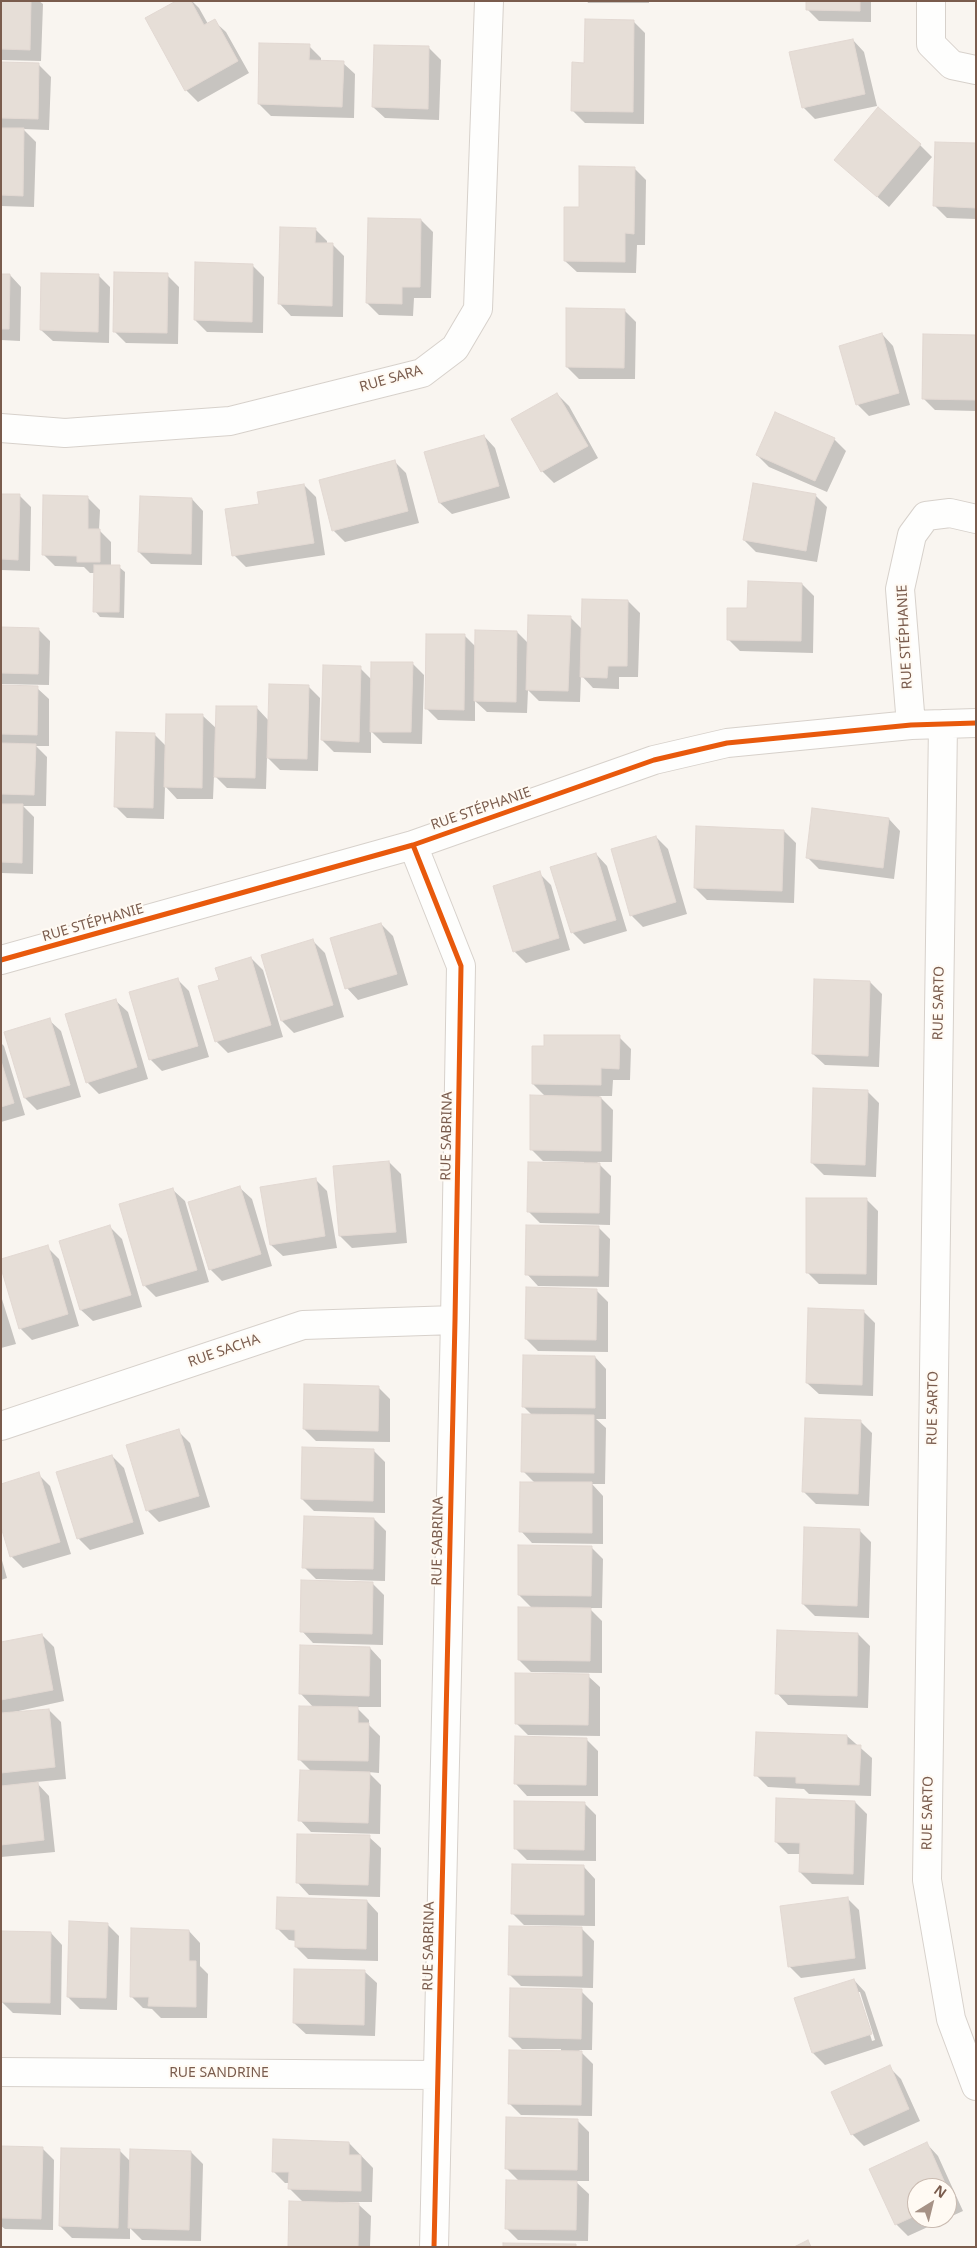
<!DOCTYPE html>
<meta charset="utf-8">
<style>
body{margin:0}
#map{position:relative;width:977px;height:2248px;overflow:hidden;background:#f9f5f0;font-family:"Noto Sans",sans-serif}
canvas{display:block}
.frame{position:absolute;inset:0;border:2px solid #7a5c4d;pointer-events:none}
.north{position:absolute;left:907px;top:2178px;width:50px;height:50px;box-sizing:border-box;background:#fffaf3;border:1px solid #cabbb1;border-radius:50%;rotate:36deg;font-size:14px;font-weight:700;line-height:20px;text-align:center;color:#7a5c4d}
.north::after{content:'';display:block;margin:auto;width:18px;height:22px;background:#a69286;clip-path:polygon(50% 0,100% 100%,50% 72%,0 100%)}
</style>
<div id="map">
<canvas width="977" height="2248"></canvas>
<div class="frame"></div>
<div class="north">N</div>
</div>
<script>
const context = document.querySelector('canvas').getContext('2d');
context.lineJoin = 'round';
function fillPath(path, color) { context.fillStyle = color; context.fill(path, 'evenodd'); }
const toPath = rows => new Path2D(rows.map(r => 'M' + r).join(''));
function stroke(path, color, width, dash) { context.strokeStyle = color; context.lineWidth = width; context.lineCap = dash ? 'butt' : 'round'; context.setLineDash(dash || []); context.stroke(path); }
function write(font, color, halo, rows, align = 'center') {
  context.font = font + ' "Noto Sans",sans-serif'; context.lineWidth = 4; context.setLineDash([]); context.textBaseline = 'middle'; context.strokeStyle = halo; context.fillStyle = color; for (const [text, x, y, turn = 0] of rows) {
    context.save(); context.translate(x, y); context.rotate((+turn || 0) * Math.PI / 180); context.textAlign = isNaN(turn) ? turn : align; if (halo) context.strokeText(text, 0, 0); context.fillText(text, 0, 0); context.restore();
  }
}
const shadow = toPath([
 [1,1,39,1,43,4,41,61,1,60],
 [178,1,192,1,199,8,208,24,214,21,226,32,249,73,198,102,186,90],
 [587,1,649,1,649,3,588,3],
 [807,1,871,1,871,22,819,21,807,9],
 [633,21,645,33,644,124,585,123,573,111,585,64],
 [853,40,864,52,877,106,815,119,803,107],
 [309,46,321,58,321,62,343,63,355,74,354,118,271,116,259,104],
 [429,48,441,60,439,120,385,118,373,107],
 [1,64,39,65,51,77,49,130,23,129,36,142,34,207,1,206],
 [976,144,976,219,947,218,935,206],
 [920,145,932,157,889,207,835,160],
 [634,168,646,180,645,245,637,245,636,273,577,272,565,261,580,208],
 [421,220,433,232,431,298,414,298,413,316,379,315,367,303],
 [315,229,327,241,327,244,332,244,344,256,343,317,291,316,280,304],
 [252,265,264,277,263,333,207,332,195,320],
 [1,275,10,275,21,287,20,341,1,340],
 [98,275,110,287,109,343,53,341,41,330],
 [167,275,179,287,178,344,126,343,114,331],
 [624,310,636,322,635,379,579,379,567,367],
 [882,334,893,346,910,405,869,416,857,404],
 [976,337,976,411,935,410,923,398],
 [557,394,569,406,598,458,554,483,542,471,513,419],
 [484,436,495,448,510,498,452,514,440,503],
 [834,439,846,451,827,492,769,467,757,455],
 [394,461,406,473,419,523,345,542,333,530],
 [304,485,316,497,325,555,246,567,234,555,260,505],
 [1,495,19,495,31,507,30,571,1,570],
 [815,495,827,507,817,562,756,552,744,540],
 [88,498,100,510,99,530,111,542,111,566,119,567,125,572,124,618,100,617,95,611,95,573,90,573,84,567,55,566,43,554],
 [192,499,203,511,202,565,151,564,139,552],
 [802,584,814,596,813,653,740,651,728,639,748,610],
 [628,601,640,613,638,677,619,677,619,689,593,688,581,675,580,702,539,701,528,690,527,713,487,712,475,701,475,721,438,720,426,708,465,636,476,647,517,632,529,644,570,617,582,629],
 [1,628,38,629,50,641,49,685,1,684],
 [412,663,424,675,422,744,383,743,371,731,371,753,334,752,322,740,360,668,372,680],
 [308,686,320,698,318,771,280,770,267,757,266,789,227,788,214,775,213,799,177,799,165,786,164,819,127,818,115,806,154,734,166,746,203,716,217,729,256,707,269,721],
 [1,687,37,688,49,699,49,746,36,746,47,757,46,806,23,806,34,817,33,874,1,873],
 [889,819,900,831,894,879,819,869,807,857],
 [784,831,796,843,794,903,707,900,695,888],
 [656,837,668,849,687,914,643,927,632,916,612,850],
 [596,854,607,866,627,931,584,944,572,932],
 [539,873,551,885,570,950,526,963,514,951],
 [381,924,393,936,408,985,358,1000,347,988],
 [313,941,325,953,344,1017,294,1033,282,1021,262,956],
 [251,958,263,970,283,1037,228,1053,216,1041,221,980],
 [177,979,189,991,209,1057,162,1071,150,1059],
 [870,982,882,994,879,1067,825,1065,813,1054],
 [116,1001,128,1012,148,1079,99,1094,87,1082],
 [49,1020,61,1031,81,1097,37,1110,25,1098],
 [619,1037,631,1049,630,1080,613,1080,612,1096,599,1096,613,1110,612,1162,597,1162,611,1176,610,1225,540,1223,529,1212,584,1164,584,1162,543,1161,531,1149,546,1097,533,1084,545,1047],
 [1,1043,4,1046,25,1115,1,1122],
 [867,1091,879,1103,876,1177,824,1175,812,1163],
 [389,1162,401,1174,407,1243,352,1248,340,1236],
 [315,1179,327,1191,337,1248,283,1256,271,1245],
 [240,1188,252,1199,272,1266,222,1281,210,1269],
 [173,1190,185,1201,209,1282,156,1297,144,1285],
 [866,1199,878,1211,877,1285,819,1284,807,1272],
 [110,1227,122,1239,142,1307,93,1321,81,1310],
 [598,1227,610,1239,609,1287,538,1286,527,1274],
 [47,1247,59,1259,79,1326,32,1340,20,1328],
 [596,1290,608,1302,608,1352,538,1351,526,1339],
 [1,1296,16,1344,1,1348],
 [863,1311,875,1323,873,1396,819,1394,807,1383],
 [595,1357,606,1369,606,1419,596,1419,606,1428,605,1484,592,1484,603,1496,603,1544,532,1543,521,1531,535,1483,523,1471,533,1416,523,1406],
 [378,1387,390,1399,390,1442,316,1441,304,1429],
 [860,1421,872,1433,869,1506,816,1504,804,1492],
 [178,1431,190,1443,210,1507,159,1522,147,1510],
 [373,1450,385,1462,385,1513,314,1511,302,1499],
 [112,1456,124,1468,144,1534,90,1550,78,1538],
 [38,1474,50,1486,71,1554,23,1568,11,1556],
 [374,1519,386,1531,385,1581,316,1579,304,1567],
 [859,1530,871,1542,869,1618,815,1616,803,1604],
 [591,1547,603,1559,602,1608,589,1608,602,1621,602,1673,531,1672,519,1660,533,1609,519,1595],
 [1,1557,7,1578,1,1580],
 [372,1583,384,1595,383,1645,313,1643,302,1631],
 [858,1634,870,1646,868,1708,788,1705,777,1693],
 [42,1635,54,1647,64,1701,14,1712,14,1713,49,1710,61,1722,66,1779,36,1782,49,1796,55,1852,1,1857,1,1644],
 [370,1648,381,1660,381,1707,356,1707,369,1720,369,1725,380,1736,379,1773,368,1772,381,1785,380,1834,311,1832,300,1820,311,1771,299,1759,314,1708,301,1694],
 [588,1676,600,1687,600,1736,528,1735,516,1723],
 [847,1736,872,1758,871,1796,809,1794,804,1789,768,1787,756,1775],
 [586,1739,598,1751,598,1796,527,1796,516,1784],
 [855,1802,867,1814,864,1885,812,1884,800,1872,801,1854,788,1854,776,1842],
 [584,1803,596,1815,596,1861,527,1860,515,1848],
 [369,1837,381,1848,380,1897,309,1895,298,1883],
 [584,1867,595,1879,595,1926,524,1925,512,1913],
 [847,1898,859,1910,866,1969,801,1978,789,1966],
 [367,1901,378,1913,378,1961,308,1959,296,1947,296,1941,289,1940,278,1929],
 [107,1924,119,1936,117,2010,80,2009,68,1997],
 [582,1929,594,1941,593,1988,521,1986,510,1975],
 [189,1931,200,1943,200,1966,208,1974,207,2018,161,2018,152,2009,143,2008,132,1997],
 [51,1933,62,1945,61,2015,13,2013,1,2001],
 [365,1972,377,1983,375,2036,306,2034,294,2023],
 [854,1980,865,1992,883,2046,825,2065,813,2053],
 [857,1992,860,1992,875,2040,872,2041],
 [581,1991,593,2003,592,2050,579,2050,593,2064,592,2116,521,2115,509,2103,561,2052,561,2049,522,2049,510,2037],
 [889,2067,901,2079,920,2121,864,2146,852,2134],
 [577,2120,589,2132,589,2181,575,2181,589,2194,588,2241,518,2240,506,2228,520,2182,506,2168],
 [349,2143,373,2168,372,2202,338,2202,338,2204,359,2205,371,2216,370,2247,289,2247,304,2203,290,2189,290,2183,285,2183,273,2171],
 [927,2144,938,2156,963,2211,908,2236,896,2224],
 [917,2188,947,2188,947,2218,917,2218],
 [1,2147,42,2148,54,2160,53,2230,5,2229,1,2226],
 [119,2150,131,2162,191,2152,203,2164,201,2241,142,2240,130,2228,130,2239,72,2238,60,2226]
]);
const building = toPath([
 [1,1,31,1,30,50,1,49,1,1],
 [176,1,191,1,204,25,215,19,238,61,185,91,145,18,176,1],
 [806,1,860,1,860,11,806,10,806,1],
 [585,19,634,20,633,112,571,111,572,62,584,63,585,19],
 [853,39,865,94,802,108,789,52,853,39],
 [259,43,310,44,309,60,344,61,342,107,258,104,259,43],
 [374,45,429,46,428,109,372,107,374,45],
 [1,62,39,63,38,119,1,118,1,62],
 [878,107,921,144,877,197,834,160,878,107],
 [1,128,24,128,23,196,1,195,1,128],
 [935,142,976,143,976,208,933,206,935,142],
 [579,166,635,167,634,234,625,233,625,262,564,261,564,207,579,207,579,166],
 [368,218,421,219,420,287,402,287,402,304,366,303,368,218],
 [280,227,316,228,315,243,333,243,332,306,278,304,280,227],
 [195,262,253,264,252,322,194,320,195,262],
 [114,272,168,273,167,333,113,332,114,272],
 [41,273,99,274,98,332,40,330,41,273],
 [1,274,10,274,9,329,1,329,1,274],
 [566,308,625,309,624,368,566,367,566,308],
 [882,333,899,393,856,405,839,346,882,333],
 [923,334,976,335,976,400,922,399,923,334],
 [557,393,588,446,541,472,511,419,557,393],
 [775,412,835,438,815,481,756,455,775,412],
 [484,435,499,486,439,503,424,452,484,435],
 [395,460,408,511,332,531,319,480,395,460],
 [753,483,816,494,806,551,743,540,753,483],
 [304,484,314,543,232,556,225,509,259,504,257,492,304,484],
 [1,494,20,494,18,560,1,559,1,494],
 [43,495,88,496,88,529,100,529,100,562,77,562,77,556,42,555,43,495],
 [140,496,192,498,191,554,138,552,140,496],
 [94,565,120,565,119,612,93,612,94,565],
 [748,581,802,583,801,641,727,640,727,608,747,608,748,581],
 [582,599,628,600,627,666,608,666,607,678,580,677,582,599],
 [528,615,571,616,568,691,526,690,528,615],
 [1,627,39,628,38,674,1,673,1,627],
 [475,630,517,631,516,702,474,701,475,630],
 [426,634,465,634,464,710,425,709,426,634],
 [371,662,413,662,411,732,370,732,371,662],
 [323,665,361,666,359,742,321,740,323,665],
 [269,684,309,685,307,759,267,758,269,684],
 [1,685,38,686,37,735,1,734,1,685],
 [216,706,257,706,255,778,214,777,216,706],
 [166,714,203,714,202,788,164,787,166,714],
 [116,732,155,733,153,808,114,807,116,732],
 [1,743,36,744,34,795,1,794,1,743],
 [1,804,23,804,22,863,1,862,1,804],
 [812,808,889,818,883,868,806,858,812,808],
 [696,826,784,830,782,891,694,888,696,826],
 [656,836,676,902,630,916,611,849,656,836],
 [596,853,616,920,571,933,550,867,596,853],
 [540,871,559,938,513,952,493,886,540,871],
 [381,923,397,974,345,989,330,938,381,923],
 [313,939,333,1005,281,1021,261,955,313,939],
 [251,957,271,1025,215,1042,198,986,219,980,215,968,251,957],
 [178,978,198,1046,149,1060,129,992,178,978],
 [814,979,870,981,868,1056,812,1054,814,979],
 [116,999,137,1067,86,1083,65,1014,116,999],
 [50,1018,70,1085,24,1098,4,1032,50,1018],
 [544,1035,620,1035,619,1069,601,1068,601,1085,532,1084,532,1046,544,1046,544,1035],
 [1,1061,14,1103,1,1107,1,1061],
 [813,1088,868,1090,865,1165,811,1163,813,1088],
 [530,1095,601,1097,601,1151,530,1150,530,1095],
 [389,1161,396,1232,339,1236,333,1166,389,1161],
 [528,1162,600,1163,599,1213,527,1212,528,1162],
 [316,1178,325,1236,270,1245,260,1187,316,1178],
 [240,1186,261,1254,209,1270,188,1202,240,1186],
 [173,1188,197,1270,143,1286,119,1204,173,1188],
 [806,1198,867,1198,866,1274,806,1273,806,1198],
 [110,1225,131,1295,80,1310,59,1241,110,1225],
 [526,1225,599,1226,598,1276,525,1275,526,1225],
 [48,1245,68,1314,19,1329,1,1268,1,1259,48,1245],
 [526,1287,597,1289,596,1340,525,1339,526,1287],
 [808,1308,864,1310,862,1385,806,1383,808,1308],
 [523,1355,595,1356,595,1408,522,1407,523,1355],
 [304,1384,379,1386,378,1431,303,1429,304,1384],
 [522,1414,594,1415,594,1473,521,1472,522,1414],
 [805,1418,861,1420,858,1494,802,1492,805,1418],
 [179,1429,199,1496,146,1511,126,1445,179,1429],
 [302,1447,374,1449,373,1501,301,1499,302,1447],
 [112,1455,133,1522,77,1539,56,1472,112,1455],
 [39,1472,60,1542,10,1557,1,1527,1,1484,39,1472],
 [520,1482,592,1482,592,1533,519,1532,520,1482],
 [304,1516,374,1518,373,1569,302,1568,304,1516],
 [804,1527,860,1529,857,1606,802,1604,804,1527],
 [518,1545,592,1546,591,1596,518,1595,518,1545],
 [301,1580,373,1582,372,1634,300,1632,301,1580],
 [518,1607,591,1608,590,1661,518,1660,518,1607],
 [777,1630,858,1633,857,1696,775,1694,777,1630],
 [42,1634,53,1690,1,1700,1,1642,42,1634],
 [300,1645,370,1647,369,1696,299,1694,300,1645],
 [515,1673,589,1674,588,1725,515,1724,515,1673],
 [299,1706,358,1707,358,1723,369,1723,368,1761,298,1760,299,1706],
 [49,1709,55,1767,1,1773,1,1713,49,1709],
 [756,1732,847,1735,847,1745,861,1745,859,1785,796,1783,796,1777,754,1776,756,1732],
 [515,1736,587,1738,586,1785,514,1784,515,1736],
 [300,1770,370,1772,368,1823,298,1821,300,1770],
 [38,1782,44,1840,1,1845,1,1786,38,1782],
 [776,1798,855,1801,853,1874,799,1872,800,1843,775,1842,776,1798],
 [514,1801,585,1802,584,1850,514,1849,514,1801],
 [297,1834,370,1835,368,1885,296,1883,297,1834],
 [512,1864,584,1865,584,1915,511,1914,512,1864],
 [277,1897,367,1900,366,1949,295,1947,295,1930,276,1929,277,1897],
 [848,1897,855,1958,788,1967,780,1906,848,1897],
 [69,1921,108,1923,106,1998,67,1997,69,1921],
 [509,1926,582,1927,582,1976,508,1975,509,1926],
 [131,1928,189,1930,189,1961,196,1961,196,2007,148,2006,149,1997,130,1997,131,1928],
 [1,1931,51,1932,50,2003,1,2002,1,1931],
 [294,1969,365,1970,364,2025,293,2023,294,1969],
 [854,1979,872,2034,812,2053,794,1998,854,1979],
 [510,1988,582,1989,581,2039,509,2037,510,1988],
 [509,2050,582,2051,581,2105,508,2104,509,2050],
 [890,2065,909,2109,851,2135,831,2092,890,2065],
 [506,2117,578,2119,577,2170,505,2169,506,2117],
 [273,2139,349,2142,349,2155,361,2155,361,2191,288,2189,289,2172,272,2172,273,2139],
 [927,2142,952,2199,947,2201,947,2188,917,2188,917,2215,895,2225,869,2169,927,2142],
 [1,2146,43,2147,41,2219,1,2218,1,2146],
 [61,2148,120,2149,118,2228,59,2226,61,2148],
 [130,2149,191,2151,189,2230,128,2228,130,2149],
 [506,2180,577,2181,576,2230,505,2229,506,2180],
 [289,2201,359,2203,358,2247,288,2247,289,2201],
 [808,2240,811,2247,794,2247,808,2240],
 [503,2243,576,2244,576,2247,503,2247,503,2243]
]);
const street = toPath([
 [931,1,931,44,952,65,976,70],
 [1,428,65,433,230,421,422,373,455,348,478,309,489,1],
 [943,724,927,1880,951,2019,976,2086],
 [911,725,900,589,912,535,926,516,950,513,976,519],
 [413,845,461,966,455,1320,434,2247],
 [1,960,413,845,654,760,727,743,911,725,976,723],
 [1,1426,303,1325,455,1320],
 [1,2072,437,2075]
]);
const cycleway = toPath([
 [413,845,461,966,455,1320,434,2247],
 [1,960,413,845,654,760,727,743,911,725,976,723]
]);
const streetNames = [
 ["RUE SARA",391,379,-16],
 ["RUE STÉPHANIE",905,637,-93],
 ["RUE STÉPHANIE",481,809,-19],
 ["RUE STÉPHANIE",93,923,-16],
 ["RUE SARTO",939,1003,-89],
 ["RUE SABRINA",447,1136,-89],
 ["RUE SACHA",224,1351,-19],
 ["RUE SARTO",933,1408,-89],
 ["RUE SABRINA",438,1541,-89],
 ["RUE SARTO",928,1813,-89],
 ["RUE SABRINA",429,1946,-89],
 ["RUE SANDRINE",219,2073]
];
fillPath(shadow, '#0003');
fillPath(building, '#e6ded7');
stroke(building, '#e2d8d2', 1);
stroke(street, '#d7d1cb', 30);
stroke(street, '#fefefd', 28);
stroke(cycleway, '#e8590c', 5);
write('14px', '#7a5c4d', '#fffaf3', streetNames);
</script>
